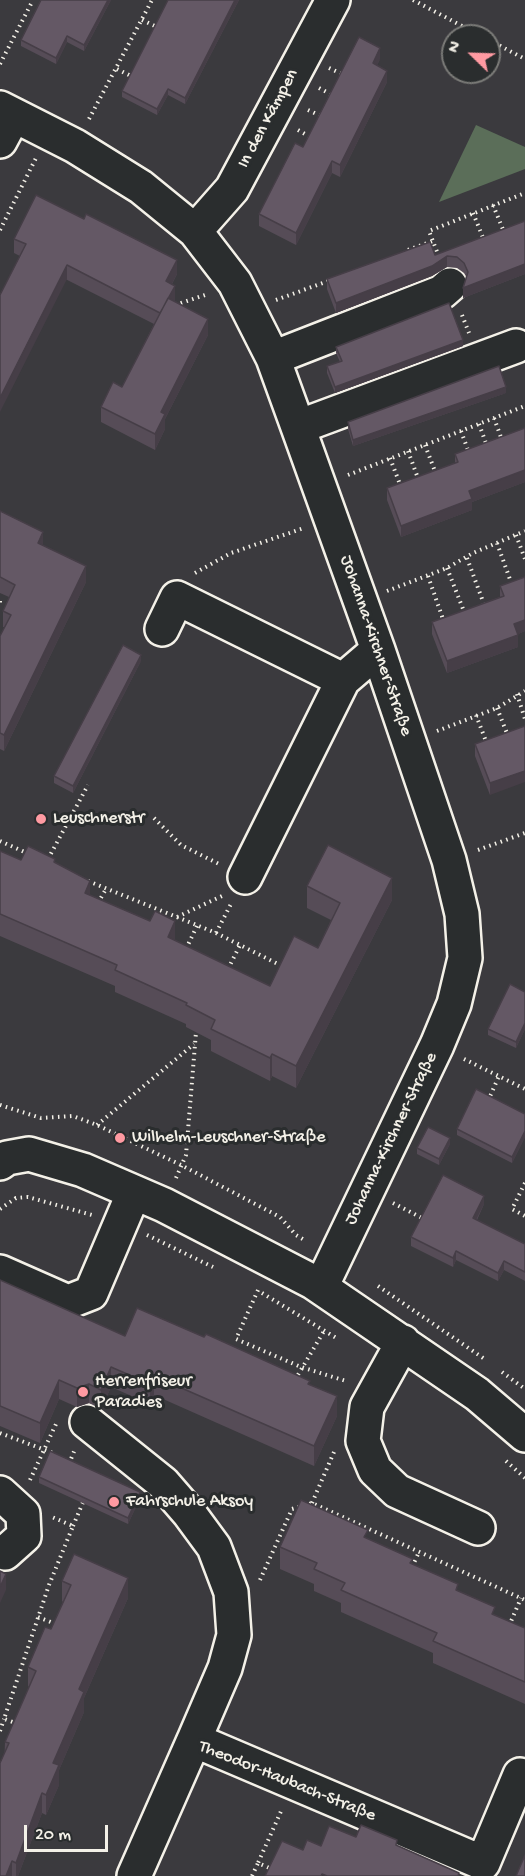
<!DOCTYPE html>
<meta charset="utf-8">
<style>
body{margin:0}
#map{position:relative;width:525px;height:1876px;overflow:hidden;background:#3b3a3e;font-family:"Gochi Hand",sans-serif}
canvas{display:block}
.north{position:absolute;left:441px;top:24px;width:60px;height:60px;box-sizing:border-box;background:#2a2d2e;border:2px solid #7b7b78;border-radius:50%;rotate:293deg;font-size:16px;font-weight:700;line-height:24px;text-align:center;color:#f4f1e8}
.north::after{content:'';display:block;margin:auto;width:21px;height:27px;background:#ff9aa2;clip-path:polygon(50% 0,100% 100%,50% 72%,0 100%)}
.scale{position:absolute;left:24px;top:1825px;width:84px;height:27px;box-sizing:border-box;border:3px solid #f4f1e8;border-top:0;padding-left:8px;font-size:18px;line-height:21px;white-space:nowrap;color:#f4f1e8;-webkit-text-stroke:4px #2a2d2e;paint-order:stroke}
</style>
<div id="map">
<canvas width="525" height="1876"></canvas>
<div class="north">N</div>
<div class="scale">20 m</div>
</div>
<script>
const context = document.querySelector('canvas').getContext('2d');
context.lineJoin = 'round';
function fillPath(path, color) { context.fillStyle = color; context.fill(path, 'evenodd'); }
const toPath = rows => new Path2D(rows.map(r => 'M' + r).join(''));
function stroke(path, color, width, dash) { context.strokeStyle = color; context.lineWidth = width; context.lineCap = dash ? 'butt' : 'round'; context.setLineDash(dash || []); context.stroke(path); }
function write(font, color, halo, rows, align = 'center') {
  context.font = font + ' "Gochi Hand",sans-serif'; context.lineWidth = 6; context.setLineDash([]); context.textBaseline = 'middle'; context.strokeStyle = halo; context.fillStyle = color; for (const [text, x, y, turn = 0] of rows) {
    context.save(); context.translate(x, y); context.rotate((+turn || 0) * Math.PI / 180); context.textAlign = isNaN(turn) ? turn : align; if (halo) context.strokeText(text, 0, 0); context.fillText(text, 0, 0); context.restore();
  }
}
const green = toPath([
 [476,125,525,147,525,169,439,202]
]);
const path = toPath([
 [413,0,481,36],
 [142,20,157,27],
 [489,40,525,59],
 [0,64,33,0],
 [329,68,344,75],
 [117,69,131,76],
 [319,88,334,96],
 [308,110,323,117],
 [89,119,152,0],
 [298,130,312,138],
 [493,205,504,232],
 [473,213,484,240],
 [0,230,36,158],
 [408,250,433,241],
 [439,257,429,231,525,193],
 [276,300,331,280],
 [175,305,208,294],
 [462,315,469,333],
 [494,418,502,440],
 [479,424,487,446],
 [461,431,469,453],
 [425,445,436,474],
 [408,451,419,481],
 [390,458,401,487],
 [348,475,525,406],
 [516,535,525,559],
 [497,543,512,585],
 [467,558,485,607],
 [447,568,465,614],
 [195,573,231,553,304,528],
 [428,576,444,622],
 [387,591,447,568,473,553,525,531],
 [0,601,0,603],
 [517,694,525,719],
 [497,708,508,736],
 [476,715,487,744],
 [437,731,497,708,525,691],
 [154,818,181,845,219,864],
 [0,841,29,854],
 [478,850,525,833],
 [48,859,88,785],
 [88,881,216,933,284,967],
 [98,903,106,889],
 [177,917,222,896],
 [216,933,232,902],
 [186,949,197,926],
 [228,969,240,945],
 [464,1059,525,1089],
 [488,1101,499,1076],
 [0,1105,41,1118,73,1116,97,1125,181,1165,280,1217,296,1235,306,1241],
 [97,1125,194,1044],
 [176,1178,186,1155,196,1032],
 [525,1183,512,1209,525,1216],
 [393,1203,424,1219],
 [0,1209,16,1198,28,1197,92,1215],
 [147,1235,213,1267],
 [378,1286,486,1360],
 [258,1290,236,1339,301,1367,346,1381],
 [262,1293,338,1339],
 [502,1372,525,1389],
 [295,1380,324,1331],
 [0,1433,53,1453],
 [506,1461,525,1478],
 [69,1464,75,1449],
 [30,1480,56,1424],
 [312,1503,334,1452],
 [73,1526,84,1500],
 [412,1567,419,1552],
 [260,1580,292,1509,312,1503,525,1600],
 [38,1617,58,1625],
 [509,1626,521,1598],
 [18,1724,4,1719,49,1585,73,1526,52,1517],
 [0,1731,4,1719],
 [274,1870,258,1863,282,1809],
 [252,1876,258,1863]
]);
const minor = toPath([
 [0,108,75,146,141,187,195,231,235,283,273,358,298,427,378,650,449,860,462,914,465,958,454,1004,437,1045,321,1287],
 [0,141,14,115],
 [195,231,232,189,333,0],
 [273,358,442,292,450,285],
 [298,427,516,346],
 [162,629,177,598,343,680],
 [245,877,343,680,378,650],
 [0,1163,7,1158,29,1154,83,1170,164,1205,313,1282,477,1394,525,1435],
 [0,1272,68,1302,91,1293,134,1192],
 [403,1342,367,1407,363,1441,375,1470,397,1491,478,1528],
 [87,1422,163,1483,189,1513,214,1547,231,1592,234,1635,225,1668,194,1740],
 [0,1493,23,1514,24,1536,5,1553,0,1552],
 [134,1876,194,1740,483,1863,520,1775]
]);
const wall = toPath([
 [111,0,84,51,67,42,56,64,21,46,21,40],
 [168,0,239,0,185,104,168,95,157,115,122,97,122,91],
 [380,59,377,65,387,82,340,177,332,173,296,245,259,226,259,214,303,147],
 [525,221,525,274,463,298,467,278,464,273,457,268,447,267,432,276,336,313,327,289,327,279,435,255],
 [14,239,177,274,172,284,175,300,174,301,208,335,165,419,165,429,155,450,101,422,101,407,122,387,154,324,14,253],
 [463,346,335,393,327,373,327,366,340,362,336,353,336,347],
 [506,393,353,446,348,429,348,422],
 [525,429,525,482,472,502,472,510,401,537,387,500,387,488,455,463,455,454],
 [0,511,43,545,86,582,4,751,0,749,0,636,5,627,3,627,3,611,9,597,0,593],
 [525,577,525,631,518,634,518,647,447,673,432,634,432,622,500,597,500,586],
 [141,661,73,793,54,783,54,776],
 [525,726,490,795,475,756,475,744],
 [0,851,21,860,55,862,90,895,175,940,270,986,318,948,331,920,307,908,307,886,392,900,296,1088,272,1076,270,1081,211,1051,211,1040,186,1027,186,1024,115,992,115,986,0,936],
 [525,992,525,1029,516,1048,488,1035,488,1029],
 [525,1114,525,1137,512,1163,457,1135,457,1129],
 [450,1144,439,1165,417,1154,417,1148],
 [484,1204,477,1220,525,1244,525,1281,504,1270,498,1281,456,1260,453,1267,411,1246,411,1237],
 [0,1280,125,1336,310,1385,337,1416,314,1466,154,1395,150,1404,111,1387,101,1409,89,1403,77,1407,59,1399,40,1443,0,1426],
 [39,1477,140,1498,128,1524,39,1483],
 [368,1539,458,1591,495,1615,525,1628,525,1704,433,1663,433,1653,341,1612,341,1603,314,1591,314,1584,280,1569,280,1547],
 [62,1581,128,1598,84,1698,84,1712,59,1770,59,1785,46,1815,42,1813,18,1876,0,1876,5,1742,29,1687,28,1686,28,1667,51,1629,63,1602,62,1601]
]);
const shadedWall = toPath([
 [108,0,111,0,84,51,84,45],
 [235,0,239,0,185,104,185,98],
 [67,36,67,42,56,64,56,58],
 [380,48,380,59,373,74,373,63],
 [387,71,387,82,340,177,340,165],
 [168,89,168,95,157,115,157,109],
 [332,161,332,173,296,245,296,233],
 [447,256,447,267,432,276,336,313,336,303],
 [177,260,177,274,166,295,166,281],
 [525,264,525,274,463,298,463,288],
 [67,265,67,279,0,412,0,398],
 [175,286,175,300,161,327,161,313],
 [208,319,208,335,165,419,165,429,155,450,155,434,161,412],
 [463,340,463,346,335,393,335,387],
 [506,387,506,393,353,446,353,440],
 [525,470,525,482,472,502,472,510,401,537,401,526,469,491],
 [43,532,43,548,38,543],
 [86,566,86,582,4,751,4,735],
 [525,620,525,631,514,636,514,624],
 [518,635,518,647,447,673,447,661],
 [141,655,141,661,73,793,73,786],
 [525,771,525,782,490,795,490,783],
 [392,878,392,900,296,1088,296,1066],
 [90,881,90,903,85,893],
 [175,921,175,943,168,937],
 [525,1023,525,1029,516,1048,516,1042],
 [272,1054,272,1076,270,1081,270,1058],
 [525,1131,525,1137,512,1163,512,1157],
 [450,1138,450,1144,439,1165,439,1159],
 [484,1196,484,1204,473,1226,473,1218],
 [456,1251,456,1260,453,1267,453,1258],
 [504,1261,504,1270,498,1281,498,1273],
 [111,1367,111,1387,101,1409,101,1390],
 [154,1376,154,1395,150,1404,150,1384],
 [59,1380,59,1399,40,1443,40,1423],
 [89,1384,89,1403,77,1407,77,1388],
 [337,1396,337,1416,314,1466,314,1446],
 [140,1492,140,1498,128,1524,128,1518],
 [6,1574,6,1590,0,1603,0,1587],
 [128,1578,128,1598,84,1698,84,1712,59,1770,59,1785,46,1815,46,1795,53,1763,79,1689],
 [42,1793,42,1813,18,1876,16,1876,16,1863],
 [12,1861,12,1876,6,1876]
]);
const building = toPath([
 [41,0,108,0,84,45,67,36,56,58,21,40,41,0],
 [168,0,235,0,185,98,168,89,157,109,122,91,168,0],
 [359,37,380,48,373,63,387,71,340,165,332,161,296,233,259,214,295,143,303,147,359,37],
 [36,195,84,219,86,214,177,260,166,281,175,286,160,313,67,265,0,398,0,295,26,244,14,239,36,195],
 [525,221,525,264,463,288,468,272,464,263,457,257,447,256,432,266,336,303,327,279,430,242,435,255,525,221],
 [168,298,208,319,161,412,165,414,155,434,101,407,113,382,122,387,168,298],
 [449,303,463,340,335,387,327,366,342,361,336,347,449,303],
 [499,366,506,387,353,440,348,422,499,366],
 [525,428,525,470,469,491,472,499,401,526,387,488,458,462,455,454,525,428],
 [0,511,43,532,38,543,86,566,4,735,0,733,0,636,11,615,3,611,15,585,0,577,0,511],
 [525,577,525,620,514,624,518,635,447,661,432,622,504,596,500,586,525,577],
 [123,645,141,655,73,786,54,776,123,645],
 [525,726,525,771,490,783,475,744,525,726],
 [328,845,392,878,296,1066,272,1054,270,1058,211,1029,215,1020,186,1005,187,1003,115,970,117,965,0,914,0,851,21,860,28,846,55,859,54,862,90,881,85,893,150,921,155,911,175,921,168,937,270,986,294,936,318,948,340,903,307,886,328,845],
 [510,984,525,992,525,1023,516,1042,488,1029,510,984],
 [476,1089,525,1114,525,1131,512,1157,457,1129,476,1089],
 [428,1127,450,1138,439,1159,417,1148,428,1127],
 [443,1175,484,1196,473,1218,525,1244,525,1272,504,1261,498,1273,456,1251,453,1258,411,1237,443,1175],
 [0,1280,125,1336,137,1308,204,1337,206,1334,310,1381,308,1384,337,1396,314,1446,154,1376,150,1384,111,1367,101,1390,89,1384,77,1388,59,1380,40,1423,0,1406,0,1280],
 [50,1451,140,1492,128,1518,39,1477,50,1451],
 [301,1500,368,1530,364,1537,413,1559,410,1563,458,1584,456,1590,495,1607,492,1614,525,1628,525,1682,433,1641,437,1633,341,1590,345,1583,314,1569,317,1563,280,1547,301,1500],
 [74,1554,128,1578,79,1689,84,1692,53,1763,59,1765,46,1795,42,1793,16,1863,12,1861,6,1876,0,1876,0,1763,9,1743,5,1742,36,1671,28,1667,45,1627,51,1629,71,1585,62,1581,74,1554],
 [0,1571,6,1574,0,1587,0,1571],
 [361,1825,397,1840,396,1845,459,1873,458,1876,327,1876,322,1874,321,1876,265,1876,282,1841,303,1850,307,1840,321,1846,329,1826,356,1837,361,1825],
 [525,1855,525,1876,516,1876,525,1855]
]);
const markers = [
 [41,819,6,"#ff9aa2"],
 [120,1138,6,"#ff9aa2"],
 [83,1392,6,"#ff9aa2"],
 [114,1502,6,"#ff9aa2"]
];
const streetNames = [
 ["In den Kämpen",269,119,-62],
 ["Johanna-Kirchner-Straße",375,646,71],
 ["Johanna-Kirchner-Straße",392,1139,-64],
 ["Theodor-Haubach-Straße",287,1782,22]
];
const poiNames = [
 ["Leuschnerstr",53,819],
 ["Wilhelm-Leuschner-Straße",132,1138],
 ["Herrenfriseur",95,1382],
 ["Paradies",95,1403],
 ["Fahrschule Aksoy",126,1502]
];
fillPath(green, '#5b6e59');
stroke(minor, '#f4f1e8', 38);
stroke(path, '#f4f1e8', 4, [1.5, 4.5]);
stroke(minor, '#2a2d2e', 33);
fillPath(wall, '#564c57');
fillPath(shadedWall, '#463e47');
fillPath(building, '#645865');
stroke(building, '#463e47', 1.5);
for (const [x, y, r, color] of markers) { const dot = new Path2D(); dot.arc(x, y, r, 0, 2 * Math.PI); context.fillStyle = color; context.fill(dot); stroke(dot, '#2a2d2e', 2); }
write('18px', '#f4f1e8', '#2a2d2e', streetNames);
write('18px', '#f4f1e8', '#2a2d2e', poiNames, 'left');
</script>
